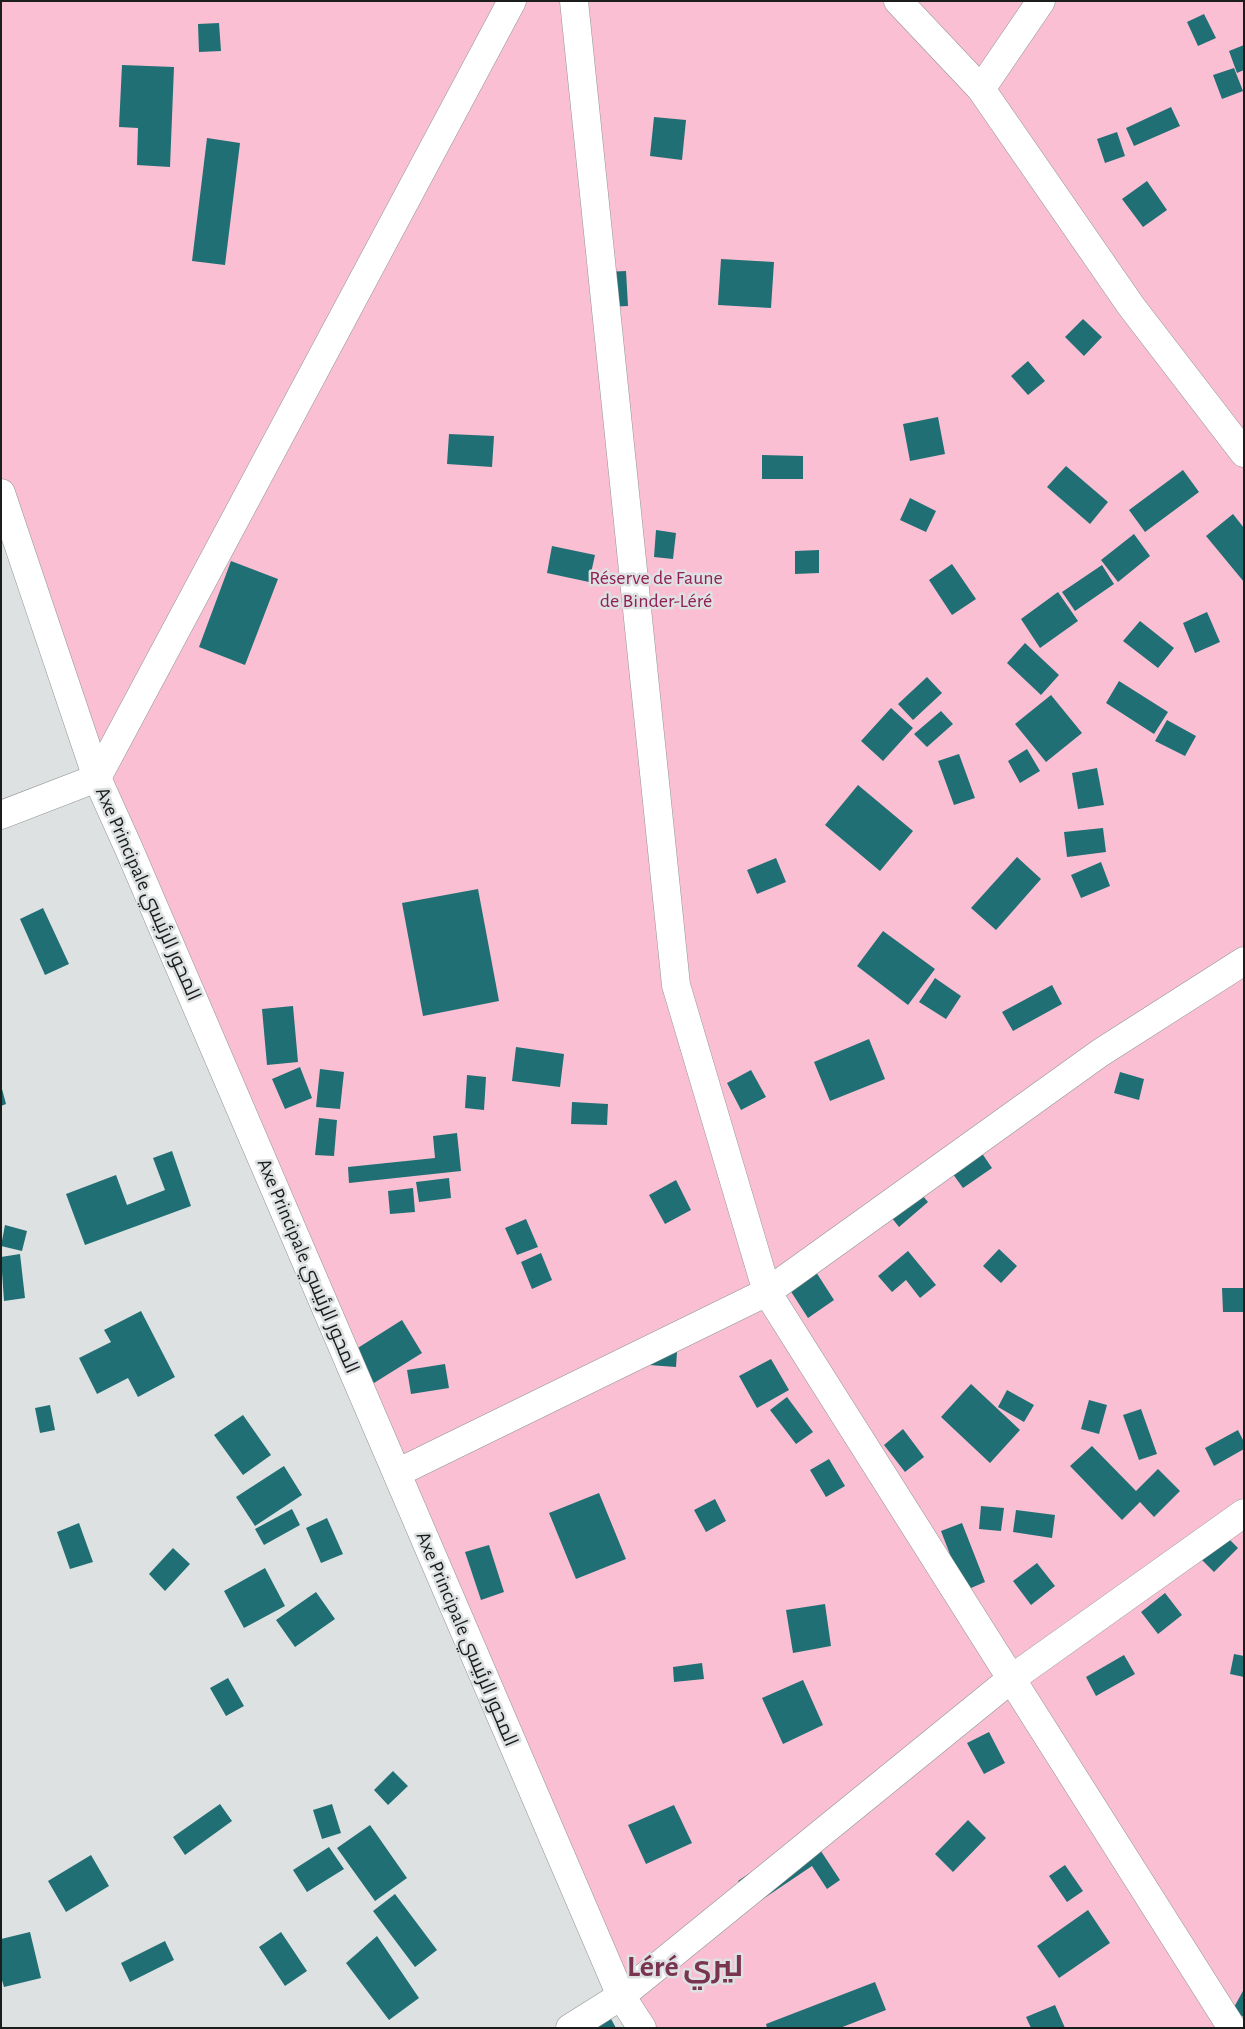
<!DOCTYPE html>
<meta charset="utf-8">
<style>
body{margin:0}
#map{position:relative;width:1245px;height:2029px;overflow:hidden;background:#dde1e2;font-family:"Alegreya Sans",sans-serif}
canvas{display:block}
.frame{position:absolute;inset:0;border:2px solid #1b1c1c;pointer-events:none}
</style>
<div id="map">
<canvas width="1245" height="2029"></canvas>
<div class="frame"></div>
</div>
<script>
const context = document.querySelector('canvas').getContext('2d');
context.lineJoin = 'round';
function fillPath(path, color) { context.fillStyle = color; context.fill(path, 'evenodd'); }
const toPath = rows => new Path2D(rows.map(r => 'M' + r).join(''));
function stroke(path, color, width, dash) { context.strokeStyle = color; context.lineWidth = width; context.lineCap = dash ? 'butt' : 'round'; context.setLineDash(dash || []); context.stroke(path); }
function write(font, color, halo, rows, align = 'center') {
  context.font = font + ' "Alegreya Sans",Cairo,sans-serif'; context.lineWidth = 5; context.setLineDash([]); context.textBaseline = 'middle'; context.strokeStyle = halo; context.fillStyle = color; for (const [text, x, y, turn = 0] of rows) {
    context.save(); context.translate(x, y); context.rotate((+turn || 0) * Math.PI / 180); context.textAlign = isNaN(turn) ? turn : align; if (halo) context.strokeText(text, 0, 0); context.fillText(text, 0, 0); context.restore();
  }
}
const green = toPath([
 [1,1,1244,1,1244,2028,642,2028,129,849,1,493]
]);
const building = toPath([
 [1204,14,1216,38,1198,46,1187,22],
 [219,23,221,51,199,52,198,24],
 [1244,45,1244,70,1237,73,1229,51],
 [122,65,174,67,170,167,137,165,138,128,119,127],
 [1234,68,1243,91,1222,99,1213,75],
 [1171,107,1180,126,1134,146,1126,128],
 [654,117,686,120,682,160,650,156],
 [1117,132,1125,156,1105,163,1097,139],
 [207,138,240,143,225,265,192,261],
 [1147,181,1167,210,1143,227,1122,199],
 [721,259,774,262,771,308,718,305],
 [626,271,628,306,606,307,604,272],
 [1083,319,1102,337,1084,356,1065,337],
 [1028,361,1045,381,1028,395,1011,376],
 [938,417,945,454,910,461,903,424],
 [449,434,494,436,492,467,447,464],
 [762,455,803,456,803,479,762,479],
 [1066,466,1108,502,1090,524,1047,487],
 [1183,470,1199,492,1145,532,1129,510],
 [910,498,936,511,926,532,900,520],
 [1233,514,1244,528,1244,582,1206,536],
 [656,530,676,533,673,559,654,557],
 [1134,534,1150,556,1118,582,1101,560],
 [552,546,595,555,589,582,547,573],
 [819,550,819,573,795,574,795,551],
 [231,561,278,579,245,665,199,647],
 [952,564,976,599,952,615,929,580],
 [1102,565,1114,584,1075,611,1062,592],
 [1058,592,1078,621,1040,648,1021,619],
 [1207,612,1220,642,1195,653,1183,623],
 [1140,621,1174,648,1158,668,1123,641],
 [1025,643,1059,675,1041,695,1007,663],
 [927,677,942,693,913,720,898,704],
 [1119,681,1168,712,1154,734,1106,703],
 [1051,695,1082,733,1046,762,1015,724],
 [891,708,913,728,883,761,861,741],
 [941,711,953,724,927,747,914,734],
 [1167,720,1196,736,1185,756,1155,741],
 [1027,749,1040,771,1020,783,1008,761],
 [959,754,975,798,954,805,938,761],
 [1097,768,1104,805,1078,809,1072,773],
 [858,785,913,831,880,871,825,825],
 [1103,828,1106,852,1067,857,1064,832],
 [1017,857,1041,879,996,930,971,908],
 [776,858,786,882,757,894,747,870],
 [1101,862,1110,886,1081,898,1071,875],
 [478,889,499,1001,423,1016,402,903],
 [43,908,69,964,45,975,20,919],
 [883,931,935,969,908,1005,857,966],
 [935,978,961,996,946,1019,919,1002],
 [1052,985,1062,1004,1013,1031,1002,1012],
 [293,1006,298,1062,267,1065,262,1009],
 [869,1039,885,1079,830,1101,814,1062],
 [516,1047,564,1054,560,1087,512,1081],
 [300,1067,312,1098,285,1109,272,1079],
 [320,1069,344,1072,340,1109,316,1107],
 [751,1070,766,1097,741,1110,727,1083],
 [1120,1072,1144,1079,1139,1100,1114,1093],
 [467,1075,486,1077,484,1110,465,1108],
 [2,1089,6,1104,1,1106,1,1090],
 [572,1102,608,1104,607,1125,571,1124],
 [319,1118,337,1120,334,1156,315,1155],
 [457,1133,461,1171,349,1183,348,1167,435,1158,433,1136],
 [979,1149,992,1168,963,1188,950,1170],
 [172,1151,191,1206,85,1245,66,1194,116,1175,127,1205,165,1190,153,1158],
 [449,1178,451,1198,419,1202,416,1182],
 [676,1180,691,1210,665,1224,649,1195],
 [413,1188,415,1212,390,1214,388,1191],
 [916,1188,928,1202,899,1227,888,1213],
 [526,1219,538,1247,517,1255,505,1228],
 [5,1225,27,1231,22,1251,1,1246],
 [999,1249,1017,1266,1001,1283,983,1266],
 [908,1251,936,1285,920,1298,906,1280,892,1292,878,1276],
 [541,1253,552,1280,532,1289,521,1262],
 [20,1254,25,1298,4,1301,1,1257],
 [816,1272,834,1300,808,1318,790,1290],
 [1222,1288,1244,1288,1244,1312,1223,1312],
 [141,1311,175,1377,138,1397,128,1378,97,1394,79,1358,111,1342,104,1330],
 [402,1320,422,1353,374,1383,353,1351],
 [649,1351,677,1352,676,1367,649,1365],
 [771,1359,789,1390,757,1408,739,1376],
 [445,1364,449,1388,411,1394,407,1370],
 [971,1384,1020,1430,990,1463,941,1417],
 [1007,1390,1034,1405,1024,1422,998,1407],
 [787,1397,813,1432,796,1444,770,1410],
 [1089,1400,1107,1405,1099,1434,1081,1429],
 [50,1405,55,1430,40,1433,35,1408],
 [1141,1409,1157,1454,1139,1460,1123,1415],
 [243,1415,271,1455,243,1475,214,1435],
 [903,1429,924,1457,905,1472,884,1445],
 [1238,1430,1244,1442,1244,1449,1214,1466,1205,1448],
 [1092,1446,1136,1491,1158,1469,1180,1491,1154,1517,1140,1502,1122,1520,1070,1466],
 [829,1459,845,1486,826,1497,810,1470],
 [284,1466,302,1495,255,1526,236,1497],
 [599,1493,626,1559,576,1579,549,1513],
 [715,1499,726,1521,706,1532,694,1510],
 [981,1506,1004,1508,1001,1531,979,1529],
 [292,1509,300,1525,264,1545,255,1529],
 [1016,1510,1055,1515,1052,1538,1013,1532],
 [327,1518,343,1554,321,1563,306,1528],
 [79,1523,93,1562,70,1569,57,1532],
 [962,1523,985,1582,964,1591,941,1531],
 [1220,1530,1238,1548,1214,1572,1196,1554],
 [489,1545,504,1592,481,1600,465,1552],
 [173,1548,190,1564,165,1591,149,1574],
 [1037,1563,1055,1586,1031,1605,1013,1581],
 [265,1568,285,1606,244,1628,224,1591],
 [316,1592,335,1619,295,1647,276,1620],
 [1165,1593,1182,1615,1158,1634,1141,1612],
 [825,1604,831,1646,793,1653,786,1610],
 [1234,1654,1244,1656,1244,1677,1230,1674],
 [1124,1655,1135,1674,1096,1696,1086,1677],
 [702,1663,704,1679,674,1682,673,1667],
 [228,1678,244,1706,226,1716,210,1688],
 [803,1680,823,1725,783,1744,762,1698],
 [989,1732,1005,1763,984,1774,967,1743],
 [393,1771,408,1786,388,1805,374,1790],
 [220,1804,232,1821,185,1855,173,1837],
 [332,1804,341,1833,322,1839,313,1810],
 [674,1805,692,1843,646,1864,628,1825],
 [968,1820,986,1838,953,1872,935,1854],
 [370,1825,407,1878,375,1901,337,1848],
 [809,1833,840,1880,827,1889,812,1866,754,1905,738,1881],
 [329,1847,344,1869,307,1892,293,1870],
 [91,1855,109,1886,66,1912,48,1881],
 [1065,1865,1083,1891,1067,1902,1049,1876],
 [395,1894,437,1950,415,1967,373,1911],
 [1088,1910,1110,1943,1059,1978,1037,1946],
 [30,1932,41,1978,4,1987,1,1977,1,1939],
 [281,1932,307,1971,285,1986,259,1947],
 [377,1936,419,1998,389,2020,346,1963],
 [165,1941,174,1960,130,1982,121,1963],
 [875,1982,886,2010,840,2028,767,2028,766,2024],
 [1244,1989,1244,2017,1232,2011],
 [1055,2005,1065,2028,1031,2028,1026,2017],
 [610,2017,616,2028,593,2028]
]);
const minor = toPath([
 [574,1,676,985,767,1292,1232,2028],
 [898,1,981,89,1131,306,1244,453],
 [981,89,1041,1],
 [1,815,97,778,512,1],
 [397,1473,767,1292,1100,1053,1244,961],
 [570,2028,621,1996,1011,1679,1244,1513]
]);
const major = toPath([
 [1,493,97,778,129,849,621,1996,642,2028]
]);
const parkNames = [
 ["Réserve de Faune",656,578],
 ["de Binder-Léré",656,601]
];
const streetNames = [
 ["Axe Principale المحور الرئيسي",148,894,66],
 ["Axe Principale المحور الرئيسي",308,1266,67],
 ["Axe Principale المحور الرئيسي",467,1639,67]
];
const townNames = [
 ["Léré ليري",685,1967]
];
fillPath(green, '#fabfd2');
fillPath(building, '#206f74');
stroke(minor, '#919595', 29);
stroke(major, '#919595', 29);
stroke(minor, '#fff', 28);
stroke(major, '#fff', 28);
write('20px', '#912154', '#dde1e2', parkNames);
write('20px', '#1b1c1c', '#dde1e2', streetNames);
write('bold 30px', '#79354f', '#dde1e2', townNames);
</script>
